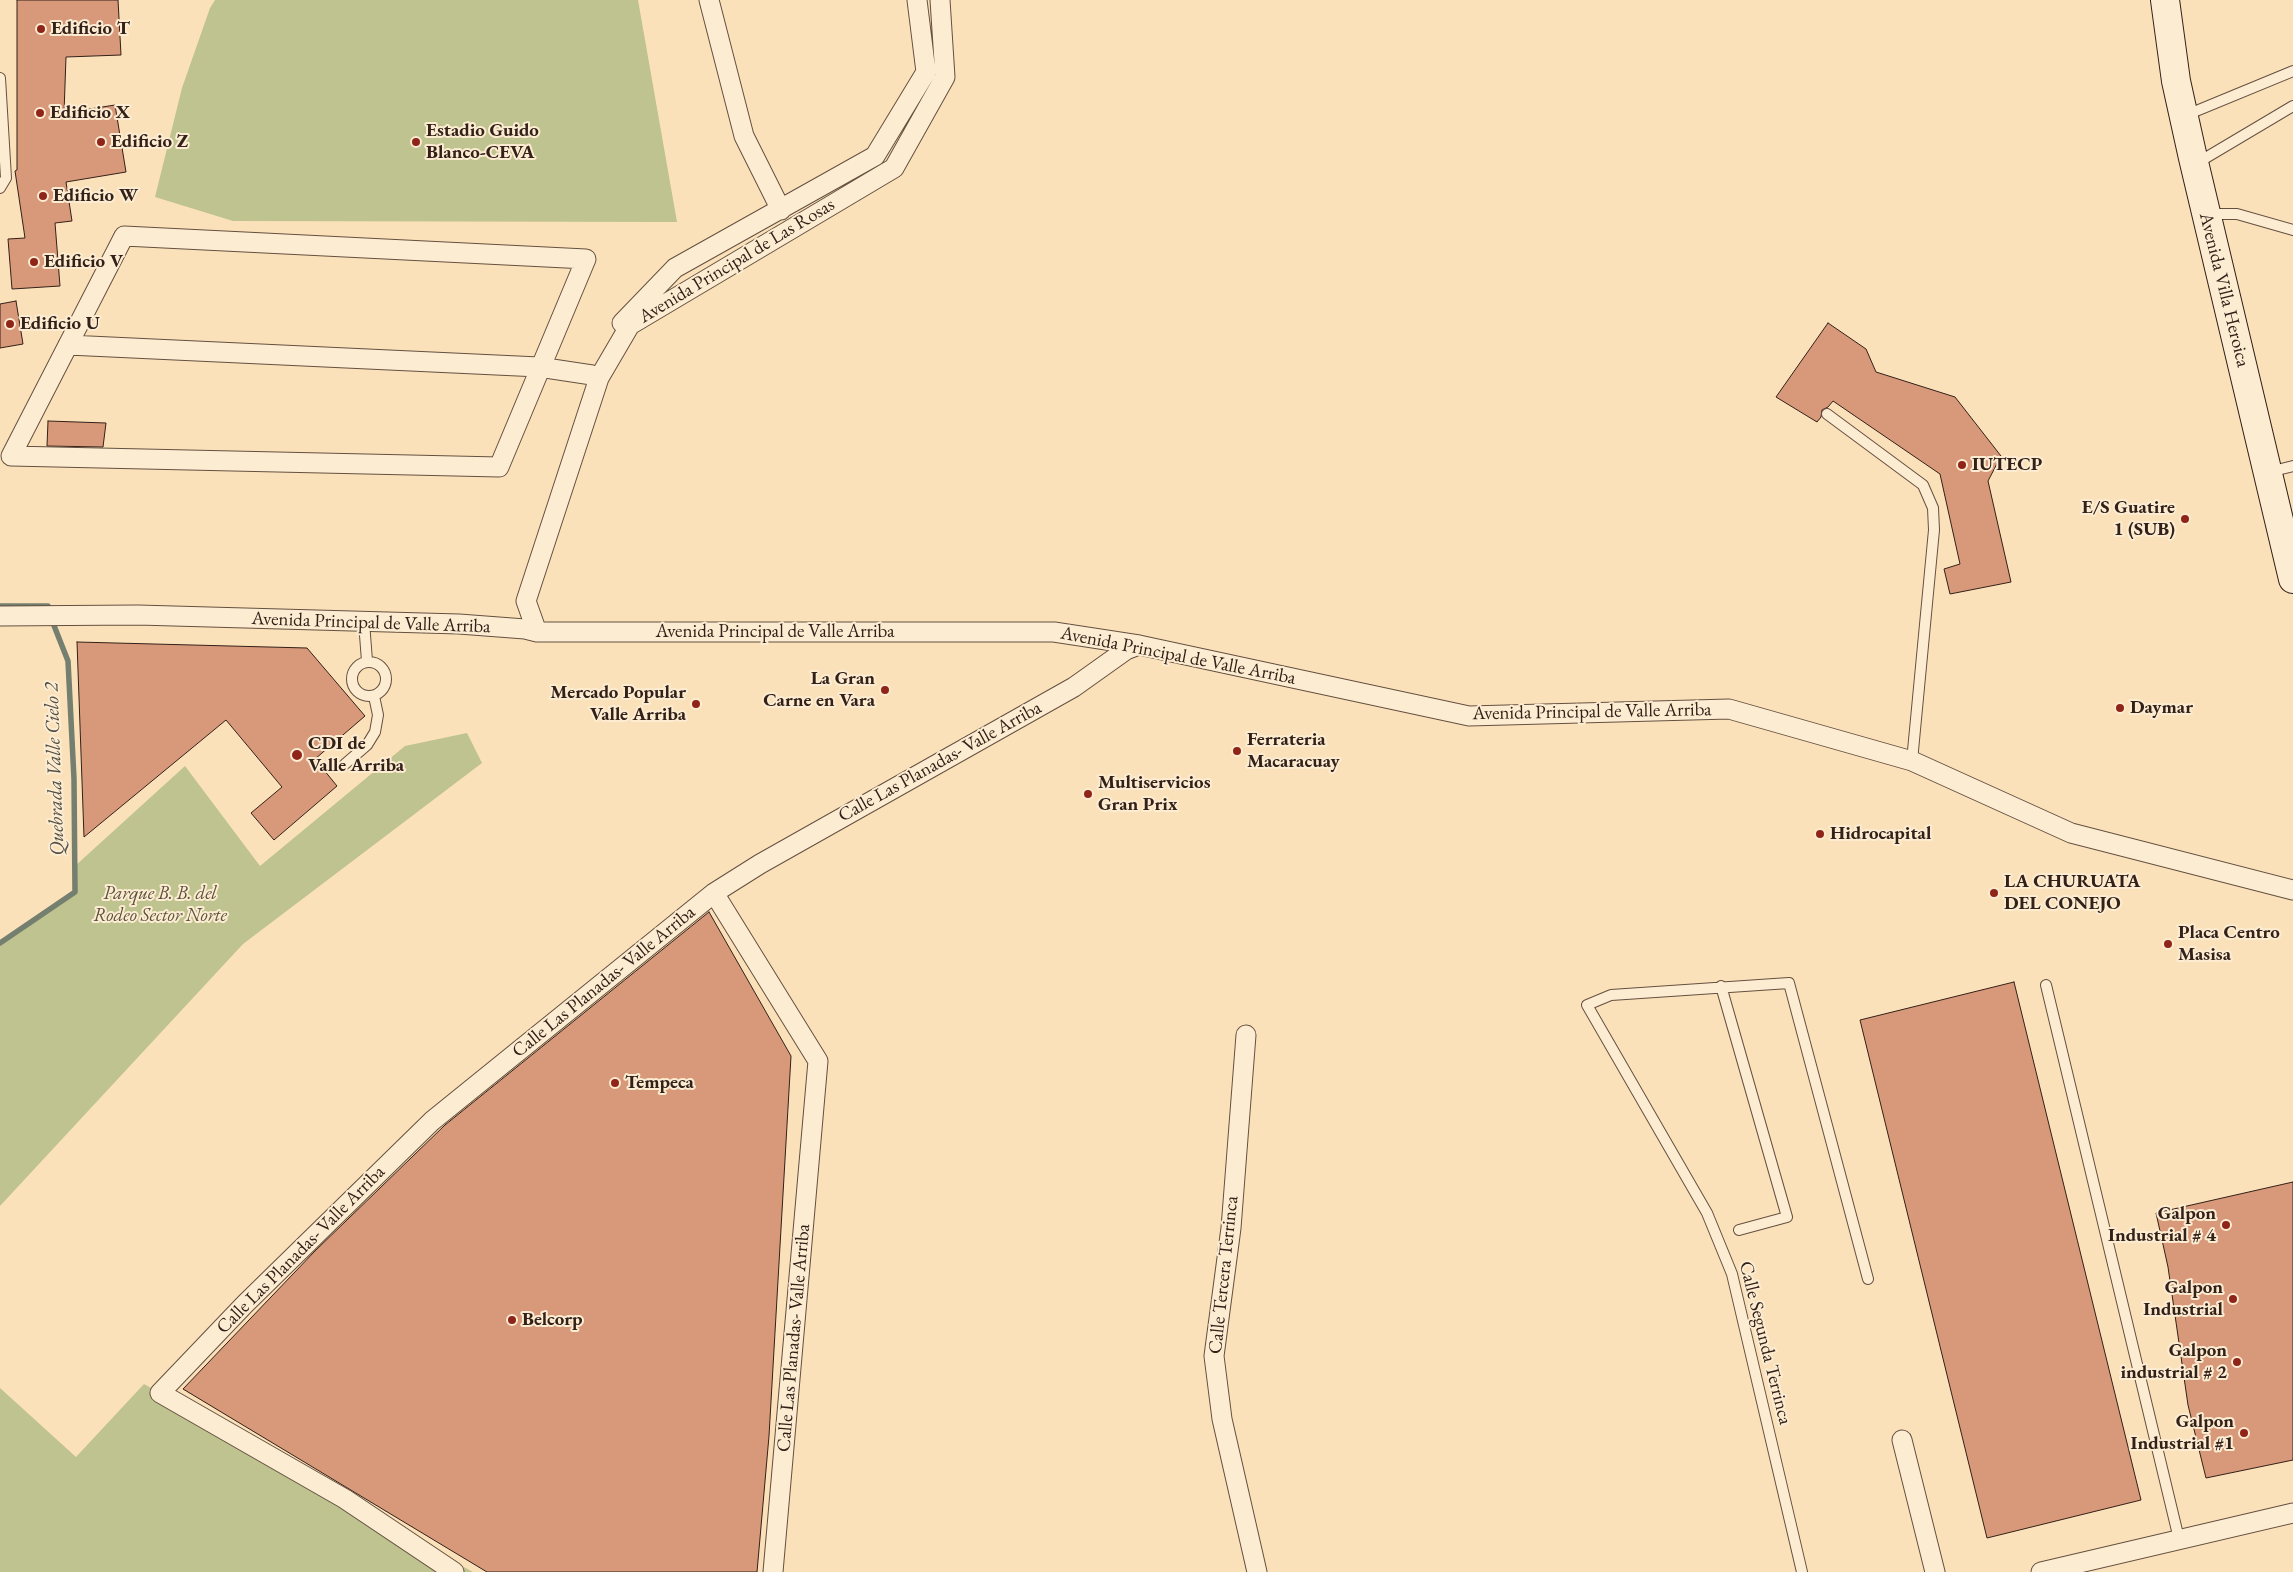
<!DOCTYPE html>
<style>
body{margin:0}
canvas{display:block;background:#fbe1b9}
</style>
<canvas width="2293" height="1572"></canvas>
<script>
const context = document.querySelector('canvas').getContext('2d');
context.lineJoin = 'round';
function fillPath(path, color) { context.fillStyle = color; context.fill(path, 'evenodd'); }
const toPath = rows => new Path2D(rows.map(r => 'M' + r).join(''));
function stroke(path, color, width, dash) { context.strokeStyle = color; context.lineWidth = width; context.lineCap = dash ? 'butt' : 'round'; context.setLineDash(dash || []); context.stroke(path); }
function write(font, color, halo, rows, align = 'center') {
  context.font = font + ' "EB Garamond",serif'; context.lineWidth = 4; context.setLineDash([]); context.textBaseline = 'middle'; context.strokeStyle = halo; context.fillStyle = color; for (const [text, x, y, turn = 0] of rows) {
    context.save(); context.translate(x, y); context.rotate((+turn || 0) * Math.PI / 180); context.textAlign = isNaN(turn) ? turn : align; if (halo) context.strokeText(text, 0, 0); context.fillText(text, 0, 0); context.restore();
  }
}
const green = toPath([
 [215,0,638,0,677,222,233,221,155,197,182,88,210,8],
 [467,733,482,763,243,944,0,1206,0,943,74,892,75,866,185,766,260,866,405,746],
 [144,1384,471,1571,473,1572,0,1572,0,1388,76,1457]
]);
const stream = toPath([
 [0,606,48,606],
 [0,943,75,892,74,779,68,661,51,618]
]);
const building = toPath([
 [17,0,118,0,121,55,66,57,64,113,115,105,126,172,66,182,72,221,55,223,60,286,12,289,8,239,25,238,15,171,17,170,17,0],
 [16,301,23,344,0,348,0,304,16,301],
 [1828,323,1866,349,1876,372,1955,397,2001,456,1988,481,2011,582,1950,594,1944,569,1960,564,1940,474,1833,401,1828,407,1822,410,1821,417,1817,422,1776,397,1828,323],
 [48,421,106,423,103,447,47,446,48,421],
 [77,642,307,648,365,716,315,759,337,786,274,840,251,813,282,787,226,720,84,837,77,642],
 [709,912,791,1056,769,1436,757,1572,487,1572,183,1389,315,1251,445,1125,709,912],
 [2014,982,2141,1500,1987,1538,1860,1020,2014,982],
 [2293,1182,2293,1460,2206,1478,2188,1405,2168,1267,2156,1213,2293,1182]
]);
const service = toPath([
 [0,78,6,178,0,188],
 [2184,116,2293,71],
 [2197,163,2293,106],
 [2209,214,2237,214,2293,230],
 [1827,414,1923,485,1933,508,1934,530,1912,761],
 [2269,472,2293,466],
 [364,622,367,661],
 '352 679a17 17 0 1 1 34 0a17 17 0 1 1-34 0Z',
 [345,764,367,745,375,732,378,715,374,696],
 [2046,985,2179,1539],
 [1721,986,1787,1217,1739,1230],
 [1802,1572,1732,1274,1707,1213,1587,1005,1611,995,1789,983,1868,1279]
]);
const minor = toPath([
 [709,0,744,136,781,210],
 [124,236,586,259,499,467,11,456,124,236],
 [622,323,675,268,875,156,926,72,917,0],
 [68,345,539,367,592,375],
 [0,616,138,615,459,624,525,629,537,632,1054,632,1139,645,1469,716,1729,709,1912,761,2071,833,2293,890],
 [537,632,526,601,599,378,630,325,894,168,945,77,940,0],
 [714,893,818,1061,773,1572],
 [1246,1035,1231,1228,1214,1356,1222,1419,1257,1572],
 [1902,1440,1935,1572],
 [454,1572,345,1499,160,1393,245,1304,432,1121,714,893,760,864,1074,687,1126,650,1139,645],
 [2041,1572,2293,1513]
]);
const secondary = toPath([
 [2165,0,2176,81,2193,158,2293,579]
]);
const markers = [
 [41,29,5,"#8f2418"],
 [40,113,5,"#8f2418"],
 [101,142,5,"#8f2418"],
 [416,142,5,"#8f2418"],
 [43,196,5,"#8f2418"],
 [34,262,5,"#8f2418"],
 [10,324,5,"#8f2418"],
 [1962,465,5,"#8f2418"],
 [2185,519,5,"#8f2418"],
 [885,690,5,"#8f2418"],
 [696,704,5,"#8f2418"],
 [2120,708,5,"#8f2418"],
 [1237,751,5,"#8f2418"],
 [297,755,6,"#8f2418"],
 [1088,794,5,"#8f2418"],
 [1820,834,5,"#8f2418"],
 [1994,893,5,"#8f2418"],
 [2168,944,5,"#8f2418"],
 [615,1083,5,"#8f2418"],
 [2226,1225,5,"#8f2418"],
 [2233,1299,5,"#8f2418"],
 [512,1320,5,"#8f2418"],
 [2237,1362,5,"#8f2418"],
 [2244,1433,5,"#8f2418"]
];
const poiNames = [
 ["Edificio T",51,29],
 ["Edificio X",50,113],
 ["Estadio Guido",426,131],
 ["Blanco-CEVA",426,153],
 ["Edificio Z",111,142],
 ["Edificio W",53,196],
 ["Edificio V",44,262],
 ["Edificio U",20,324],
 ["IUTECP",1972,465],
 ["E/S Guatire",2175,508,"right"],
 ["1 (SUB)",2175,530,"right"],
 ["La Gran",875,679,"right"],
 ["Carne en Vara",875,701,"right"],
 ["Mercado Popular",686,693,"right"],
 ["Valle Arriba",686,715,"right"],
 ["Daymar",2130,708],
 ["Ferrateria",1247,740],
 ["Macaracuay",1247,762],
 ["CDI de",308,744],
 ["Valle Arriba",308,766],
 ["Multiservicios",1098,783],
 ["Gran Prix",1098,805],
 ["Hidrocapital",1830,834],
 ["LA CHURUATA",2004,882],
 ["DEL CONEJO",2004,904],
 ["Placa Centro",2178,933],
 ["Masisa",2178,955],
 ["Tempeca",625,1083],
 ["Galpon",2216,1214,"right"],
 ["Industrial # 4",2216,1236,"right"],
 ["Galpon",2223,1288,"right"],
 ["Industrial",2223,1310,"right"],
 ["Belcorp",522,1320],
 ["Galpon",2227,1351,"right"],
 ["industrial # 2",2227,1373,"right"],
 ["Galpon",2234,1422,"right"],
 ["Industrial #1",2234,1444,"right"]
];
const streetNames = [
 ["Avenida Principal de Las Rosas",737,261,-31],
 ["Avenida Villa Heroica",2224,290,76],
 ["Avenida Principal de Valle Arriba",371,623,2],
 ["Avenida Principal de Valle Arriba",775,632],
 ["Avenida Principal de Valle Arriba",1178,656,11],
 ["Avenida Principal de Valle Arriba",1592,712,-1],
 ["Calle Las Planadas- Valle Arriba",940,762,-29],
 ["Calle Las Planadas- Valle Arriba",604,982,-39],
 ["Calle Las Planadas- Valle Arriba",301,1250,-45],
 ["Calle Tercera Terrinca",1224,1275,-84],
 ["Calle Las Planadas- Valle Arriba",794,1338,-85],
 ["Calle Segunda Terrinca",1765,1343,76]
];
const parkNames = [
 ["Parque B. B. del",160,894],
 ["Rodeo Sector Norte",160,916]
];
const waterNames = [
 ["Quebrada Valle Cielo 2",55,769,-92]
];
fillPath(green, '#bec38f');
stroke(stream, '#747f70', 5.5);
fillPath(building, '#d8997b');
stroke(building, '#332018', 1);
stroke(service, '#655040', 12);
stroke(minor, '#655040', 21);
stroke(secondary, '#332018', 30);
stroke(service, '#fcecd2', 10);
stroke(minor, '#fcecd2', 19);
stroke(secondary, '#fcecd2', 28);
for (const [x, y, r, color] of markers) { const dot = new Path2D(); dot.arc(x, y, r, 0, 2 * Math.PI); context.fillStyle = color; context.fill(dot); stroke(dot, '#fcecd2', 2); }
write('bold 19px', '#332018', '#fcecd2', poiNames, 'left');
write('19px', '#332018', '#fcecd2', streetNames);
write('italic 19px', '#5d513c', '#fcecd2', parkNames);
write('italic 20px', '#534f44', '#fcecd2', waterNames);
</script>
